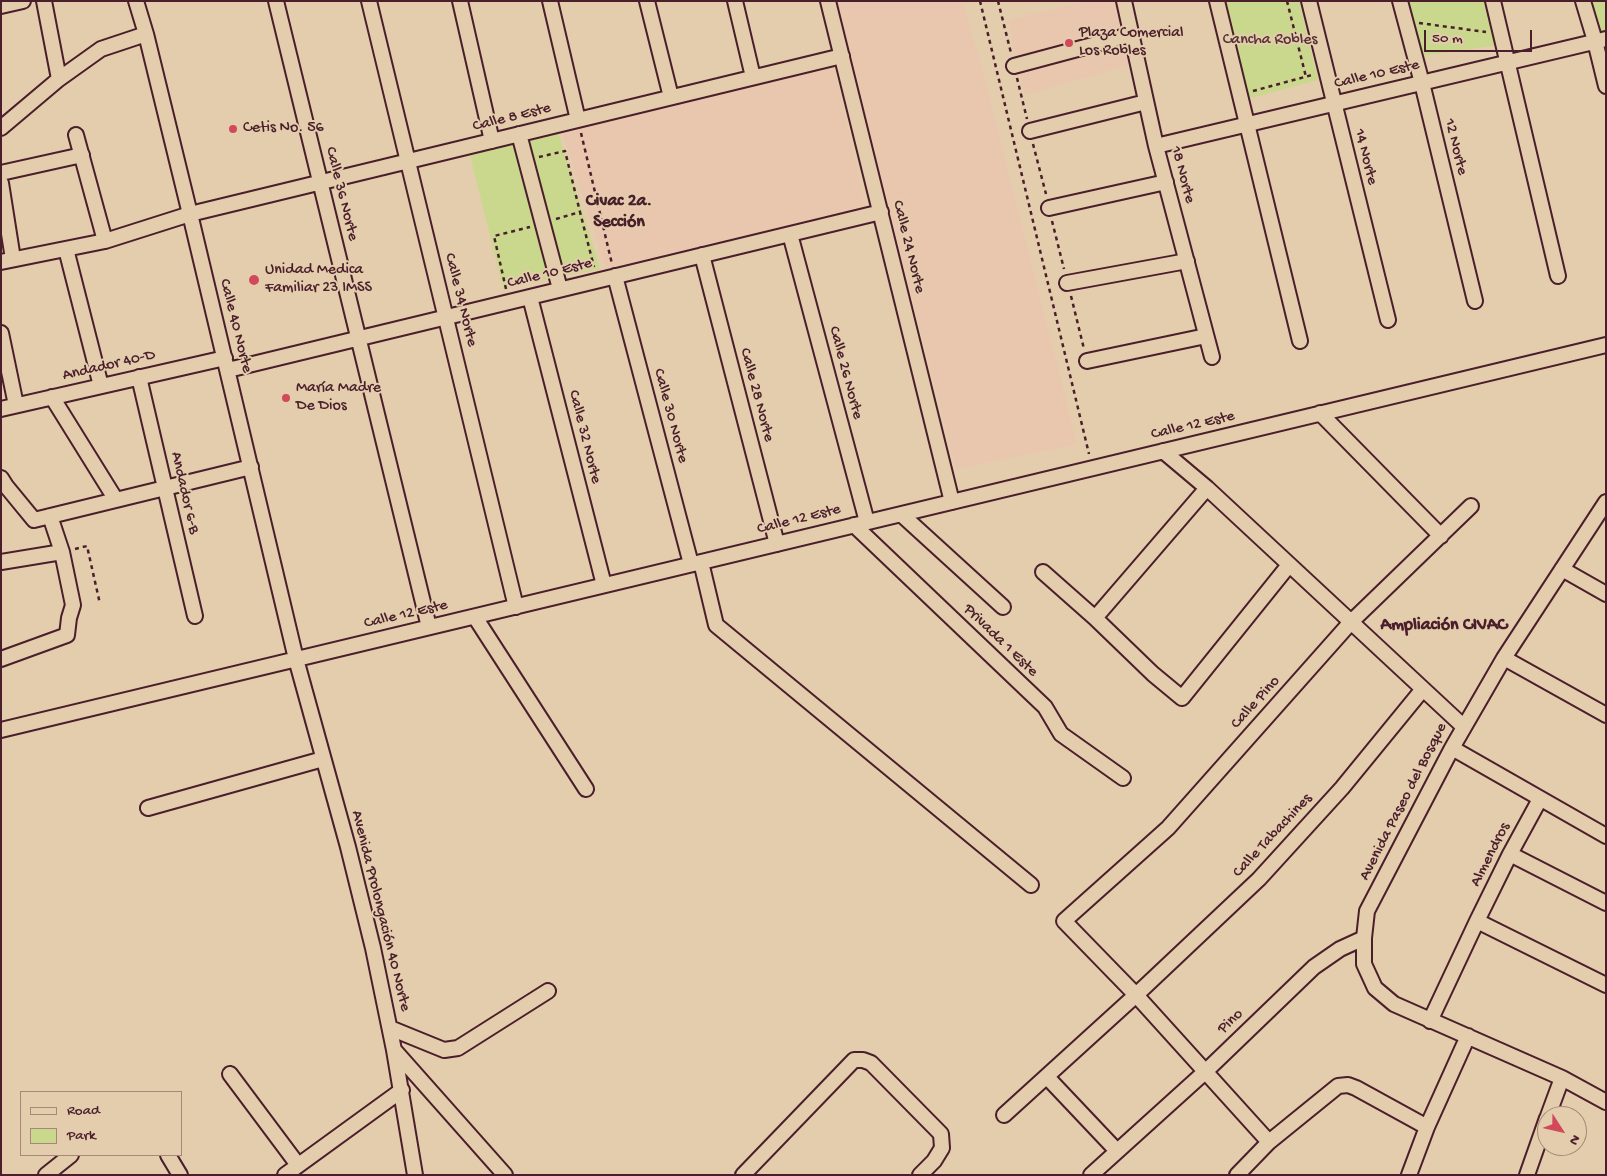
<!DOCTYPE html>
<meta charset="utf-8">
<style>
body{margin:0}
#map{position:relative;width:1607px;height:1176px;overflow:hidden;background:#e4cdad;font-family:"Gochi Hand",sans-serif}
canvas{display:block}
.frame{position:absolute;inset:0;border:2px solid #4a1f2b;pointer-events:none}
.legend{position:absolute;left:20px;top:1091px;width:162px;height:65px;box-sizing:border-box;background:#e4cdad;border:1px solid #a68779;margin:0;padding:6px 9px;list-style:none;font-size:15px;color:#4a1f2b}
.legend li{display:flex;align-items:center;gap:10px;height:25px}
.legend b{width:25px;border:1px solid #a68779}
.north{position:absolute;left:1537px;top:1106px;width:50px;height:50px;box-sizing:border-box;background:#e4cdad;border:1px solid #a68779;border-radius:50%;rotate:125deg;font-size:14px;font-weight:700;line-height:20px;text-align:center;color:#4a1f2b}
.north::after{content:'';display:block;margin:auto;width:18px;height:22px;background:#d1495b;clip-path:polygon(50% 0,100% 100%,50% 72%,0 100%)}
.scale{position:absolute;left:1424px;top:30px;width:108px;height:22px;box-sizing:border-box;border:2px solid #4a1f2b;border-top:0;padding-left:6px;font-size:15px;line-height:18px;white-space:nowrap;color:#4a1f2b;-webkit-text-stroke:4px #e4cdad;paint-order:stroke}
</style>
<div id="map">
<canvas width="1607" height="1176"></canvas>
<div class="frame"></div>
<ul class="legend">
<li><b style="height:6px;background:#e4cdad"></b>Road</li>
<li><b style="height:14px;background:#c9d88c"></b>Park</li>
</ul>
<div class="north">N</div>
<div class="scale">50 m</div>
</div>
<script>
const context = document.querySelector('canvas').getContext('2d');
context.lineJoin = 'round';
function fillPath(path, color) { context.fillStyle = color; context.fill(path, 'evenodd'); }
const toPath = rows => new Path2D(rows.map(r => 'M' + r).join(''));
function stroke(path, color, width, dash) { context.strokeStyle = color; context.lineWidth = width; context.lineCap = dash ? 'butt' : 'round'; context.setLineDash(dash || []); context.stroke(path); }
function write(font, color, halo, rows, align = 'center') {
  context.font = font + ' "Gochi Hand",sans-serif'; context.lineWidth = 4; context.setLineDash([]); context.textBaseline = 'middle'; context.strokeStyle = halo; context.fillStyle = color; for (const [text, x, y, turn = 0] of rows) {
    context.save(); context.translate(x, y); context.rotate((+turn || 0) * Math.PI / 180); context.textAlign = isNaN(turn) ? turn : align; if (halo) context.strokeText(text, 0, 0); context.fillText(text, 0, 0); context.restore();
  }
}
const built = toPath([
 [836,1,963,1,987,87,1077,444,956,469],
 [1085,1,1116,1,1130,65,1025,95,1008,20],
 [834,66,866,208,606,269,561,127]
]);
const green = toPath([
 [1222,1,1299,1,1318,80,1247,99],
 [1404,1,1490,1,1499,45,1421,56],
 [1589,1,1606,1,1606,36,1597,38],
 [557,129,600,269,503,288,469,151]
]);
const path = toPath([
 [980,1,1089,454],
 [998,1,1011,53],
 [1287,1,1306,77],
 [1419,23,1486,32],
 [1017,78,1027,119],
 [1253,91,1312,75],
 [581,133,612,264],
 [1033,144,1046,194],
 [539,157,565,151,580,212],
 [556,219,580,212,594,267],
 [1052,221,1064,269],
 [506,289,494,236,530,227],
 [1071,296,1084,349],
 [75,549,87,546,100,604]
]);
const minor = toPath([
 [44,1,59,79],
 [136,1,146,34,190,214,296,659,348,847,373,948,394,1050,415,1175],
 [276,1,429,627],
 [369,1,516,607],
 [460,1,492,141],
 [550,1,578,120],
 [647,1,671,97],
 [735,1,753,77],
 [828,1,952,502],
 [1124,1,1156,146,1212,357],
 [1217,1,1300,341],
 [1309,1,1388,320],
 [1400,1,1422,83,1475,301],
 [1493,1,1558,276],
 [1583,1,1595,41,1606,86],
 [1,6,23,1],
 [1014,66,1130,35],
 [1,128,59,79,101,49,146,34],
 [1030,131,1146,102],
 [519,134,560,289],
 [76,135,105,241],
 [1156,146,1606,39],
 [1,173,82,155],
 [1,183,13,259],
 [1049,208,1166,182],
 [790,234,867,522],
 [66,249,101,386],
 [702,255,777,544],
 [1,262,105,241,190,214,842,56],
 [615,276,691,564],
 [1067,283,1187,261],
 [530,297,604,585],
 [1,333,16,405],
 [1087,361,1206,336],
 [228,370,881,212],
 [139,377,195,616],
 [52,397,116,500],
 [1,409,225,358],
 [1320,413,1441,536],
 [1163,451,1207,488,1464,727],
 [1,478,6,486,34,520,251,467],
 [1606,502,1504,658,1452,748,1367,911,1364,938,1364,964,1375,988,1394,1004,1562,1078,1606,1102],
 [901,514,1003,607],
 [854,525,1045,707,1061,734,1123,778],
 [1,562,62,552],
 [701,562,716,625,1031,885],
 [1562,569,1606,594],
 [1043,572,1095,618,1153,674,1182,698,1289,565],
 [475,617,586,789],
 [1095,618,1207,488],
 [1504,658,1606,715],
 [1,659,67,635,69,618,73,605,62,552,50,516],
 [1,730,1606,345],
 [1452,748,1606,836],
 [148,808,323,759],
 [1510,854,1606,903],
 [1477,921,1606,985],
 [1430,1021,1477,921,1510,854,1540,799],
 [390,1028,444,1050,458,1048,548,991],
 [395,1051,505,1175],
 [230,1074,298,1165],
 [1047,1077,1117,1151],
 [1004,1115,1136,995,1259,879,1342,788,1423,689],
 [1548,1116,1562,1078],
 [1269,1142,1136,995,1064,921,1168,828,1351,622,1471,506],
 [168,1155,180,1175],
 [46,1175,71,1155],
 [285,1175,402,1090],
 [743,1175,854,1060,863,1060,871,1063,941,1134,942,1148,934,1161,920,1175],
 [1091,1175,1206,1071,1314,967,1340,949,1364,938],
 [1237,1175,1269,1142,1338,1086,1348,1085,1356,1088,1427,1127],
 [1409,1175,1427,1127,1468,1036],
 [1527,1175,1547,1118]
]);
const markers = [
 [1069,43,5,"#d1495b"],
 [233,129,5,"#d1495b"],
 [254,280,6,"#d1495b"],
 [286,398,5,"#d1495b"]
];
const poiNames = [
 ["Plaza Comercial",1079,34],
 ["Los Robles",1079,52],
 ["Cetis No. 56",243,129],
 ["Unidad Medica",265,271],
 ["Familiar 23 IMSS",265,289],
 ["María Madre",296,389],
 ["De Dios",296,407]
];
const parkNames = [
 ["Cancha Robles",1270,41]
];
const streetNames = [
 ["Calle 10 Este",1377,75,-13],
 ["Calle 8 Este",512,118,-14],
 ["12 Norte",1455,147,76],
 ["14 Norte",1365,157,76],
 ["18 Norte",1182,175,75],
 ["Calle 36 Norte",341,194,76],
 ["Calle 24 Norte",908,247,76],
 ["Calle 10 Este",550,274,-14],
 ["Calle 34 Norte",460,300,76],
 ["Calle 40 Norte",235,326,76],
 ["Andador 40-D",109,366,-13],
 ["Calle 26 Norte",845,373,75],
 ["Calle 28 Norte",756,395,75],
 ["Calle 30 Norte",670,416,75],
 ["Calle 12 Este",1193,426,-13],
 ["Calle 32 Norte",584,437,76],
 ["Andador 6-B",184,493,77],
 ["Calle 12 Este",799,520,-14],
 ["Calle 12 Este",406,615,-13],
 ["Privada 1 Este",1000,641,44],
 ["Calle Pino",1256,703,-48],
 ["Avenida Paseo del Bosque",1404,802,-63],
 ["Calle Tabachines",1273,836,-47],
 ["Almendros",1491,855,-63],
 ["Avenida Prolongación 40 Norte",380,911,76],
 ["Pino",1231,1022,-44]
];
const neighbourhoodNames = [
 ["Civac 2a.",619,202],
 ["Sección",619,223],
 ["Ampliación CIVAC",1444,626]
];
fillPath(built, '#e9c7ae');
fillPath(green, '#c9d88c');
stroke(minor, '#4a1f2b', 18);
stroke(path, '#4a1f2b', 2.5, [4, 4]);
stroke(minor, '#e4cdad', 14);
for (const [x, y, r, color] of markers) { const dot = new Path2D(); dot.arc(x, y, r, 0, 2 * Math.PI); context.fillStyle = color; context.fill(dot); stroke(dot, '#e4cdad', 2); }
write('16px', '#4a1f2b', '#e4cdad', poiNames, 'left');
write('16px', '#573235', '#e4cdad', parkNames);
write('16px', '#4a1f2b', '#e4cdad', streetNames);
write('bold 18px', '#4a1f2b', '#e4cdad', neighbourhoodNames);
</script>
